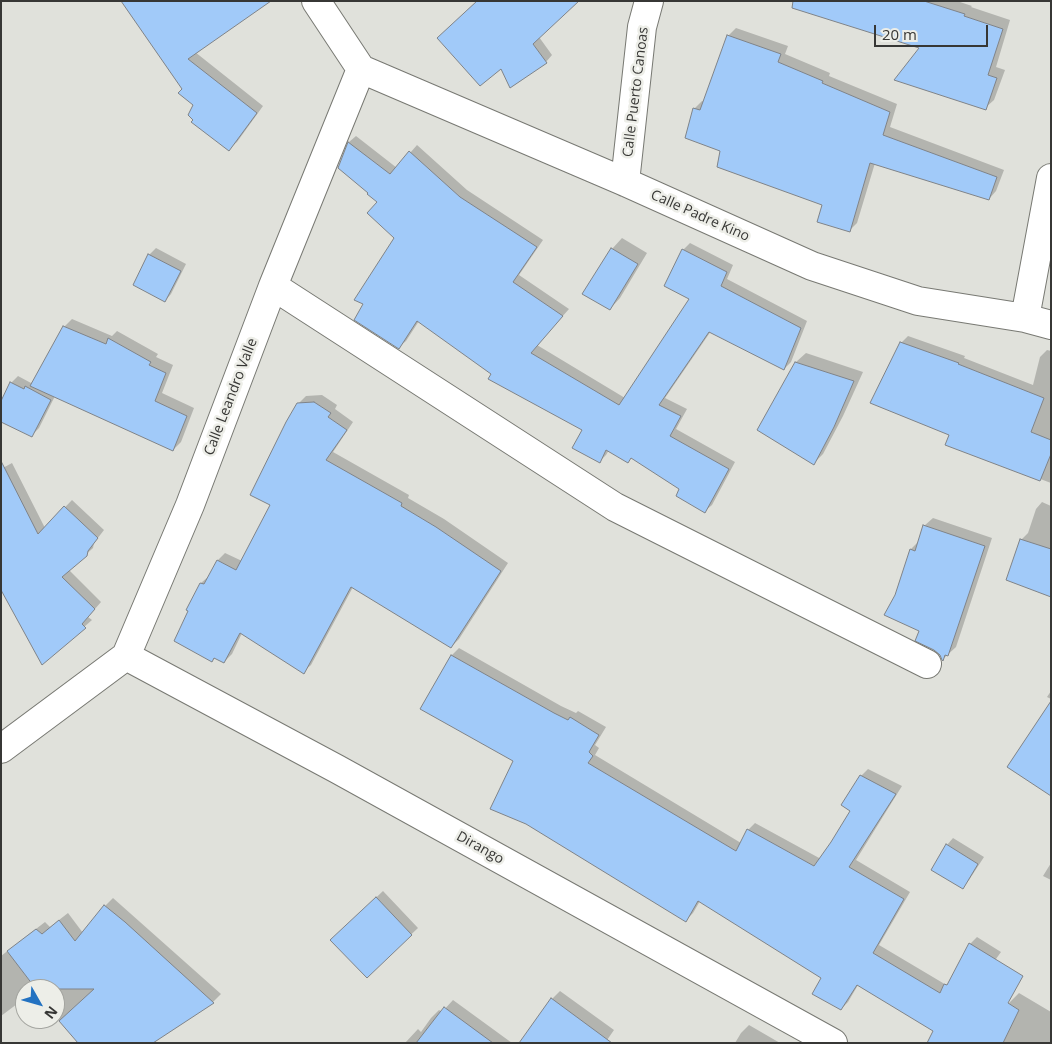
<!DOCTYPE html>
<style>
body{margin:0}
#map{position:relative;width:1052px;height:1044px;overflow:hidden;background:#e0e1db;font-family:"Open Sans",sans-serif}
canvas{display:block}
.frame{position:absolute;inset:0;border:2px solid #373735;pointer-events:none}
.north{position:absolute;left:15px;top:979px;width:50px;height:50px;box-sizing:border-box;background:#edeee8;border:1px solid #a4a5a0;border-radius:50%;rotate:128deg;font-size:14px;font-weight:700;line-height:20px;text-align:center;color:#373735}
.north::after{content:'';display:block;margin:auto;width:18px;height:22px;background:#2372c1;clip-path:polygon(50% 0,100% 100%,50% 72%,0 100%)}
.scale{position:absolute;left:874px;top:25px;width:114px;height:22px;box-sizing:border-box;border:2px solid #373735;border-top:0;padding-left:6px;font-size:15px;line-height:18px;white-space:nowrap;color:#373735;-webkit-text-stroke:4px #edeee8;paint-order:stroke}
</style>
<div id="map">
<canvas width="1052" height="1044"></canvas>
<div class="frame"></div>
<div class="north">N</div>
<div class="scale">20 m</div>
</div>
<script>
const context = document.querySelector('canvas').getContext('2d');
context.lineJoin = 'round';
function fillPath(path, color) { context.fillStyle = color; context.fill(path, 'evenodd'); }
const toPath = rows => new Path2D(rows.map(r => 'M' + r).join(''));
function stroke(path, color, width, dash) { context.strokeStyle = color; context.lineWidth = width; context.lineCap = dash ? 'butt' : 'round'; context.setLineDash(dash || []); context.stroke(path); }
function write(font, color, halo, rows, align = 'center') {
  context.font = font + ' "Open Sans",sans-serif'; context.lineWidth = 5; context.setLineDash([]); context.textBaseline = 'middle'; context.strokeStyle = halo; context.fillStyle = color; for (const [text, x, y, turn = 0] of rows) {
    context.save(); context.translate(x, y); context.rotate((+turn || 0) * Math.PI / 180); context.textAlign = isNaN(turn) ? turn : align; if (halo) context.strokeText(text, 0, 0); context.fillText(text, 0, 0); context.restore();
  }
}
const shadow = toPath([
 [122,1,195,52,263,106,237,142,229,149,194,105],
 [474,1,577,1,539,37,552,55,546,62],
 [844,1,957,1,972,6,971,7,1010,20,996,67,1005,70,994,100,985,108,922,47],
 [736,28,788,46,785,54,830,73,829,76,897,104,890,127,1004,170,996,191,989,199,875,163,857,223,849,231,823,205,722,150,694,109,702,101,705,102,728,36],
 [356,136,397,168,417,145,467,190,543,240,519,275,569,309,537,345,625,398,691,298,683,250,690,243,733,265,727,279,807,321,791,362,784,369,711,331,665,398,687,409,676,429,735,462,712,505,705,511,681,489,632,457,609,450,606,455,600,461,584,429,493,374,419,321,406,341,399,347,396,237,379,202,370,193,339,168,349,142],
 [622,238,647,253,620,298,610,309,612,249],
 [156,248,186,264,171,294,165,301,149,255],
 [72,319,112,336,117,331,158,354,156,357,173,365,162,393,194,408,181,442,173,450,55,396,39,428,32,435,11,383,18,376,31,383,33,381,64,327],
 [908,336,965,356,964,358,1033,385,1040,357,1047,350,1051,351,1051,483,947,444,950,434,901,343],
 [806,353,863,372,843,416,823,454,814,463,796,362],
 [322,395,337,405,335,409,353,422,333,452,409,495,408,498,444,519,508,563,459,639,451,647,353,587,311,665,303,672,242,633,232,654,224,662,215,658,212,661,201,583,209,576,218,560,225,553,242,561,271,505,298,404,306,396],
 [12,463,45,528,72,500,104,530,94,543,93,548,69,570,101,602,88,617,92,620,43,663,1,469],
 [1042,502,1051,506,1051,596,1021,540,1028,533,1036,509],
 [933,518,992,538,956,647,943,659,941,654,920,630,896,595,911,549,919,541,924,526],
 [459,648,561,706,576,713,578,711,606,727,595,745,599,748,595,755,741,843,748,830,755,823,821,859,852,811,861,776,868,769,902,786,856,860,910,892,879,945,948,986,970,944,977,937,1001,952,947,1027,858,985,848,1002,841,1009,823,977,700,901,693,913,686,920,514,760,421,709,452,655],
 [1051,691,1051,699,1047,697],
 [953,838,984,857,969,880,963,887,947,845],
 [1051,863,1051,880,1043,876],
 [383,891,418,928,367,976,332,940],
 [113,898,221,994,213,1002,152,1043,80,1043,55,1015,55,989,25,989,25,998,1,1016,1,956,45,922,50,927,68,913,83,933,105,906],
 [560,991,614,1030,605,1043,520,1043,552,999],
 [1019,993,1051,1012,1051,1043,988,1043,1009,1003],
 [453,1000,512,1043,405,1043,418,1029,421,1032,431,1018,439,1010,442,1012],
 [749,1025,780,1043,735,1043,741,1033]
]);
const building = toPath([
 [121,1,271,1,188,59,257,113,229,151,191,122,193,120,188,115,193,105,178,93,182,89,121,1],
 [477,1,579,1,533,44,547,63,510,88,501,69,480,86,437,38,477,1],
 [793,1,924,1,965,14,964,16,1003,29,988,75,997,78,986,110,894,80,919,48,792,8,793,1],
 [727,35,781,54,778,62,823,81,822,83,890,112,883,135,997,177,989,200,870,163,850,232,817,222,822,205,717,167,720,151,685,138,693,108,700,110,727,35],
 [348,142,390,174,409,151,460,197,537,247,513,282,563,316,531,353,619,405,689,299,664,286,682,249,727,272,721,286,801,328,784,370,709,332,659,405,681,416,670,436,729,469,705,513,676,496,679,489,631,458,628,463,606,450,600,463,572,448,582,430,488,379,491,374,417,321,399,349,354,320,363,304,354,300,394,238,367,213,377,202,367,194,368,193,338,168,348,142],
 [611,248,638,264,610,310,582,294,611,248],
 [148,254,181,271,165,302,133,285,148,254],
 [63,326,106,344,108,338,151,362,149,365,166,373,155,401,187,416,173,451,30,386,63,326],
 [900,342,959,363,958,364,1044,398,1031,432,1051,440,1051,454,1040,481,945,445,949,435,870,403,900,342],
 [795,362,854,381,834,427,814,465,757,430,795,362],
 [10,382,24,389,25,386,51,400,32,437,1,422,1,401,10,382],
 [314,402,331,413,328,417,347,430,326,460,402,503,401,506,436,527,501,571,451,648,351,587,304,674,240,633,224,663,214,658,212,662,174,641,188,611,186,610,200,583,204,584,217,560,236,570,270,505,250,495,286,422,297,403,314,402],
 [1,461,38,534,64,506,98,538,88,551,87,556,62,577,95,609,82,624,86,628,42,665,1,590,1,461],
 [923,525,985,546,948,656,945,655,943,661,942,660,940,655,934,650,915,641,919,631,884,615,895,595,910,549,915,551,923,525],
 [1020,539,1051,549,1051,597,1006,580,1020,539],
 [451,655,554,713,568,720,570,717,599,735,589,752,593,756,588,763,736,851,747,829,814,866,831,842,850,811,841,805,860,775,896,794,849,867,904,899,873,953,940,993,944,984,947,985,969,943,1023,976,1008,1003,1019,1010,1003,1043,927,1043,933,1031,857,985,841,1010,812,994,821,978,698,901,686,922,526,824,490,809,513,761,420,709,451,655],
 [1051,701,1051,796,1007,767,1051,701],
 [946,844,978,864,963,889,931,870,946,844],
 [376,897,412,935,367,978,330,940,376,897],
 [104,905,125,922,214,1003,153,1043,78,1043,59,1021,94,989,36,989,7,951,36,929,42,934,59,920,75,941,104,905],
 [551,998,612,1043,519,1043,551,998],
 [444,1007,493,1043,416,1043,444,1007]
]);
const minor = toPath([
 [316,1,361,69],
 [361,69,625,182,812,266,918,301,1025,318,1051,325],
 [625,182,642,27,649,1],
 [273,286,615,507,927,664],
 [1025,318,1051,178],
 [126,656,337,769,833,1043],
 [1,749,126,656,190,505,273,286,361,69]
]);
const streetNames = [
 ["Calle Puerto Canoas",636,92,-83],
 ["Calle Padre Kino",700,216,24],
 ["Calle Leandro Valle",231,397,-69],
 ["Dirango",480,848,29]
];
fillPath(shadow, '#0003');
fillPath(building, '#a1caf9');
stroke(building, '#7f8388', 1);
stroke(minor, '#787973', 30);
stroke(minor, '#fff', 28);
write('14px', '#373735', '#edeee8', streetNames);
</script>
